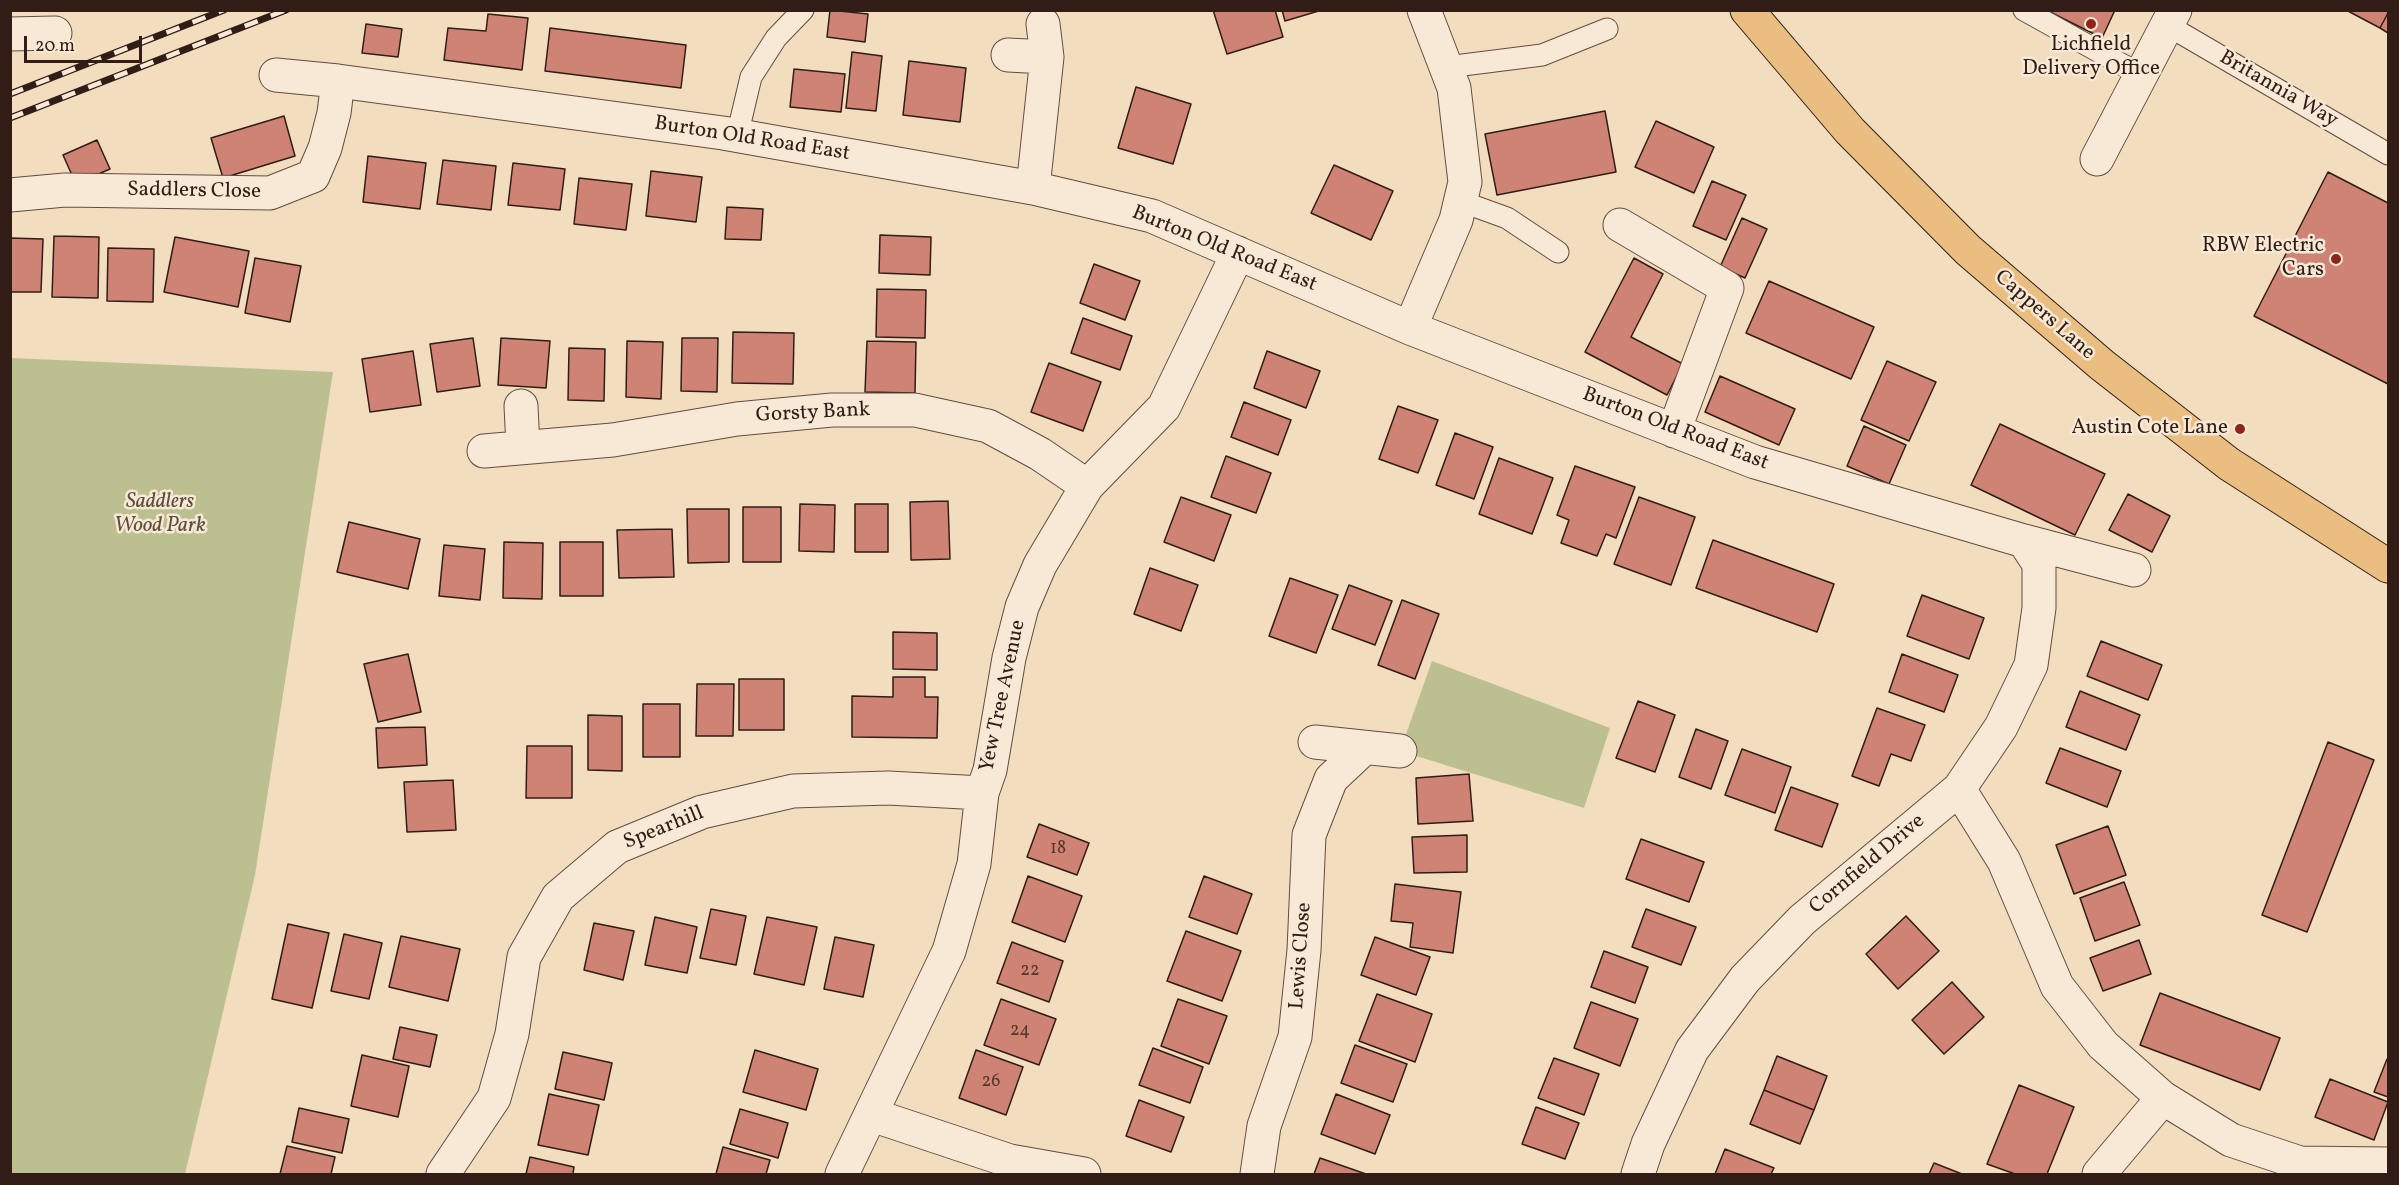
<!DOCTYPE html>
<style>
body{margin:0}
#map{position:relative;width:2399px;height:1185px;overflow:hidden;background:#f2ddbf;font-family:Vollkorn,serif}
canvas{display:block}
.frame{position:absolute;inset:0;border:12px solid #311d16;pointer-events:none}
.scale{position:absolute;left:24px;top:36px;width:118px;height:27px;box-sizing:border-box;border:3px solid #311d16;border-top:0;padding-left:8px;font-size:18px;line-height:21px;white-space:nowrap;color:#311d16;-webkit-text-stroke:4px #f7e9d5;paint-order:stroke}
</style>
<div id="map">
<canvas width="2399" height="1185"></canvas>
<div class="frame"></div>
<div class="scale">20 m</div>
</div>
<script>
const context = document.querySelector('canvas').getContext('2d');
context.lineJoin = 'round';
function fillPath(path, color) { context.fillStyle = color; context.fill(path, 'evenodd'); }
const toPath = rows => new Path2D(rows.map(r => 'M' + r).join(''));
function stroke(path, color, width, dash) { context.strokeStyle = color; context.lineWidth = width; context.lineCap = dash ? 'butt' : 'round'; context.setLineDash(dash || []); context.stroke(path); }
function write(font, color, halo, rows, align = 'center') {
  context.font = font + ' Vollkorn,serif'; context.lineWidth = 5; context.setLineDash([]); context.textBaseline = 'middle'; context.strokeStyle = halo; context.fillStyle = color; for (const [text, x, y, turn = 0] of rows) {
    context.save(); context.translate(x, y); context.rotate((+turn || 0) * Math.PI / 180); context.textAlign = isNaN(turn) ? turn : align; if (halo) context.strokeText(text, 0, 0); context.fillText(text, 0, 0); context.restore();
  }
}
const green = toPath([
 [11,358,333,372,255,875,185,1174,11,1174],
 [1432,661,1610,728,1584,808,1400,751]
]);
const building = toPath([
 [830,10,868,14,865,42,827,37,830,10],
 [1213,10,1275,10,1283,37,1227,54,1213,10],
 [1282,10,1322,10,1285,21,1282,10],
 [2046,10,2115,10,2102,38,2046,10],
 [2346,10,2388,10,2388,13,2380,28,2346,10],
 [2388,13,2388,33,2380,28,2388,13],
 [488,14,528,18,522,70,444,60,448,28,486,31,488,14],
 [366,24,402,29,398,57,362,53,366,24],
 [550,28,686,45,681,88,545,71,550,28],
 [852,52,882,56,876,111,846,108,852,52],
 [909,61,966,68,960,122,903,115,909,61],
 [794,69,845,74,841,112,790,107,794,69],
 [1136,87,1191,104,1173,164,1118,148,1136,87],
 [1605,111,1616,172,1497,195,1485,134,1605,111],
 [284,116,295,156,223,178,211,138,284,116],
 [1656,121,1714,147,1694,193,1635,167,1656,121],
 [97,140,110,169,76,184,63,155,97,140],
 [368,156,426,163,420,209,363,202,368,156],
 [443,160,496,166,491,210,437,204,443,160],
 [513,163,565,169,560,210,508,205,513,163],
 [1334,165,1393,191,1371,240,1311,213,1334,165],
 [651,171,702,177,696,222,646,216,651,171],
 [2328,172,2388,203,2388,384,2254,316,2328,172],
 [579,178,632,184,626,230,574,224,579,178],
 [1712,181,1746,195,1726,240,1693,226,1712,181],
 [727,207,763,209,761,240,725,239,727,207],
 [1742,218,1767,229,1745,278,1720,267,1742,218],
 [880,235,931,237,930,275,879,273,880,235],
 [54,236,99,237,98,298,52,297,54,236],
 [175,237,249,251,238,307,164,292,175,237],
 [10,238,43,239,41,292,10,292,10,238],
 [108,248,154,249,153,302,107,301,108,248],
 [255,258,301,266,290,322,245,313,255,258],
 [1634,258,1663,274,1631,337,1683,364,1667,395,1585,352,1634,258],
 [1094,264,1140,281,1125,320,1080,303,1094,264],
 [1769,281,1874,327,1851,379,1746,333,1769,281],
 [877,289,926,290,925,338,876,337,877,289],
 [1083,318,1132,336,1120,370,1071,353,1083,318],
 [733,332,794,333,793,384,732,383,733,332],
 [473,338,480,386,437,392,430,344,473,338],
 [501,338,550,341,546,388,498,385,501,338],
 [682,338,718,338,717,392,681,391,682,338],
 [627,341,663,342,661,399,626,397,627,341],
 [867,341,916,342,915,393,865,392,867,341],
 [569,348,605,349,604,401,568,400,569,348],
 [413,351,421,405,370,412,362,359,413,351],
 [1267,351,1320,371,1306,408,1254,388,1267,351],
 [1887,361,1936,382,1909,441,1861,420,1887,361],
 [1049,363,1101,382,1083,431,1031,412,1049,363],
 [1720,376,1795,409,1779,445,1705,412,1720,376],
 [1244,402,1291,420,1278,455,1231,437,1244,402],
 [1398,406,1438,420,1418,473,1379,459,1398,406],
 [2000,424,2105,474,2075,535,1971,485,2000,424],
 [1864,426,1906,445,1889,484,1847,466,1864,426],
 [1455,433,1493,447,1474,499,1436,485,1455,433],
 [1226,456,1271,473,1256,513,1211,497,1226,456],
 [1499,458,1553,478,1532,534,1479,514,1499,458],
 [1575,466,1635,487,1616,538,1606,534,1597,556,1561,543,1569,520,1557,515,1575,466],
 [2128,494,2170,516,2152,552,2109,530,2128,494],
 [1181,497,1231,515,1214,561,1164,542,1181,497],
 [1639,497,1695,517,1671,585,1614,564,1639,497],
 [948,501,950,559,911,560,910,502,948,501],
 [800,504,835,505,834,552,799,551,800,504],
 [855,504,888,504,888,552,855,552,855,504],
 [743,507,781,507,781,562,743,562,743,507],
 [687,509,729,509,729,562,688,563,687,509],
 [349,522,420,539,408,589,337,572,349,522],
 [672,529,674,577,619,578,617,530,672,529],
 [1713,540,1834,584,1817,632,1696,588,1713,540],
 [504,542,543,543,542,599,503,598,504,542],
 [560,542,603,542,603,596,560,596,560,542],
 [444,545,485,549,480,600,439,596,444,545],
 [1150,568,1198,585,1181,631,1134,614,1150,568],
 [1290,578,1338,595,1316,653,1269,636,1290,578],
 [1349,585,1392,601,1375,645,1332,629,1349,585],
 [1922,595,1984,618,1969,659,1907,636,1922,595],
 [1402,600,1439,614,1415,679,1378,665,1402,600],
 [893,632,937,633,937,670,893,669,893,632],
 [2101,641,2162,665,2148,700,2087,676,2101,641],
 [408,654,421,712,378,722,364,664,408,654],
 [1902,654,1958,675,1944,712,1889,692,1902,654],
 [893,677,925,677,925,697,938,697,937,738,852,737,852,696,893,697,893,677],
 [739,679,784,679,784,730,739,730,739,679],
 [697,684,734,684,733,736,696,736,697,684],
 [2080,691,2140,715,2126,750,2066,727,2080,691],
 [1638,701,1675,715,1655,772,1616,758,1638,701],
 [643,704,680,704,680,757,643,757,643,704],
 [1877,708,1925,725,1911,761,1891,754,1879,786,1852,776,1877,708],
 [588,715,622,716,622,771,588,770,588,715],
 [425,727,427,765,378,768,376,728,425,727],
 [1696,729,1728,741,1711,789,1679,777,1696,729],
 [2328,742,2374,760,2307,932,2262,915,2328,742],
 [527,746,572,746,572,798,526,798,527,746],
 [2060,748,2121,771,2107,807,2046,783,2060,748],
 [1742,749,1791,767,1775,813,1725,795,1742,749],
 [1469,774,1473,821,1418,824,1416,778,1469,774],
 [453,780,456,830,407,832,404,782,453,780],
 [1791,787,1838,804,1822,847,1775,830,1791,787],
 [1039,824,1089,843,1077,875,1027,857,1039,824],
 [2108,826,2126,875,2074,894,2056,845,2108,826],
 [1467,835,1467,872,1414,873,1412,837,1467,835],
 [1641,839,1704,862,1689,902,1626,879,1641,839],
 [1028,876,1082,896,1065,942,1012,922,1028,876],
 [1204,876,1252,894,1237,934,1189,917,1204,876],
 [2124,882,2140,925,2095,941,2080,898,2124,882],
 [1395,884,1461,892,1453,953,1410,947,1413,923,1391,921,1395,884],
 [711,909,746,916,736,965,700,958,711,909],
 [1646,909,1696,927,1681,965,1632,947,1646,909],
 [1906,916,1939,951,1898,989,1866,954,1906,916],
 [655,917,697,927,687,973,645,965,655,917],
 [767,917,817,927,804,985,754,974,767,917],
 [594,923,634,931,623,980,584,970,594,923],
 [288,924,329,933,312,1008,272,999,288,924],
 [1186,931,1241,951,1222,1001,1167,981,1186,931],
 [344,934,382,943,369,999,331,991,344,934],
 [401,936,460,949,448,1001,389,987,401,936],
 [835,937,874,945,863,997,824,989,835,937],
 [1375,937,1430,957,1416,995,1361,975,1375,937],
 [2139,940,2151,974,2103,991,2090,958,2139,940],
 [1012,942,1063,961,1049,1002,997,983,1012,942],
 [1604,951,1648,967,1635,1003,1591,987,1604,951],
 [1952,982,1984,1017,1944,1054,1912,1020,1952,982],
 [2160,993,2280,1038,2260,1090,2140,1045,2160,993],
 [1377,994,1432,1014,1415,1062,1359,1041,1377,994],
 [1001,999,1056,1019,1039,1065,984,1045,1001,999],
 [1178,999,1227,1016,1209,1064,1161,1046,1178,999],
 [1591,1002,1638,1019,1620,1066,1574,1048,1591,1002],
 [400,1027,437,1035,430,1067,393,1059,400,1027],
 [1355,1045,1407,1064,1393,1102,1341,1083,1355,1045],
 [1153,1048,1203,1067,1190,1103,1139,1085,1153,1048],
 [755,1050,818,1069,806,1110,743,1092,755,1050],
 [976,1050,1023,1067,1006,1115,959,1098,976,1050],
 [563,1052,612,1063,604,1100,555,1089,563,1052],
 [362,1055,409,1066,398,1117,351,1106,362,1055],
 [1777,1056,1827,1076,1814,1110,1764,1090,1777,1056],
 [1554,1058,1599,1074,1584,1115,1538,1098,1554,1058],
 [2387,1059,2388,1060,2388,1097,2374,1092,2387,1059],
 [2330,1079,2388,1102,2374,1140,2315,1117,2330,1079],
 [2019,1085,2074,1107,2047,1174,2015,1174,1987,1164,2019,1085],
 [1764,1090,1814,1110,1800,1144,1750,1124,1764,1090],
 [549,1094,599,1105,588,1155,538,1145,549,1094],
 [1336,1094,1390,1115,1375,1154,1321,1134,1336,1094],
 [1139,1100,1184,1117,1171,1152,1126,1136,1139,1100],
 [1536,1107,1579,1123,1565,1159,1522,1144,1536,1107],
 [299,1108,349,1119,342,1153,292,1142,299,1108],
 [740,1109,788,1123,778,1158,730,1144,740,1109],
 [287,1146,335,1157,331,1174,280,1174,287,1146],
 [723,1147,770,1160,766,1174,716,1174,723,1147],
 [1725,1149,1774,1168,1771,1174,1715,1174,1725,1149],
 [530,1157,574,1167,573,1174,526,1174,530,1157],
 [1320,1158,1366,1174,1314,1174,1320,1158],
 [1934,1163,1962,1174,1929,1174,1934,1163]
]);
const service = toPath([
 [2024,10,2141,75],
 [2167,25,2388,154],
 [1447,67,1542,55,1607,29],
 [737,136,751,77,776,38,803,10],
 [1460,201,1507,218,1558,252]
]);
const minor = toPath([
 [10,34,55,33],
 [1008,55,1047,57],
 [276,75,338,81,723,133,1033,188,1152,216,1410,328,1755,462,2024,541,2134,570],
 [2097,159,2175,10],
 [1033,188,1047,57,1043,24],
 [10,195,65,190,270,193,313,176,325,148,334,113,338,81],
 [1620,225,1727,288,1674,431],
 [1410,328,1456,220,1465,182,1454,88,1424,10],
 [521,406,523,447],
 [484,451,613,440,737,419,832,410,915,410,988,426,1040,454,1087,486],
 [1315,742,1400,751],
 [1959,789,2004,861,2057,986,2103,1045,2163,1098,2231,1140,2300,1163,2388,1164],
 [872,1115,1010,1161,1084,1174],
 [443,1174,494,1098,512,1034,524,957,558,897,617,847,702,812,793,791,888,788,982,793],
 [842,1174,949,951,974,864,982,793,990,770,1009,658,1022,607,1040,565,1087,486,1164,407,1238,253],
 [1257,1174,1264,1126,1295,1037,1304,950,1309,835,1331,779,1363,749],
 [1638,1174,1648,1144,1692,1050,1745,979,1802,920,1959,789,2001,727,2031,665,2039,608,2039,564,2024,541],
 [2099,1174,2163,1098]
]);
const trunk = toPath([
 [1747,10,1850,131,1968,250,2102,365,2229,464,2388,566]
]);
const rail = toPath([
 [10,94,224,10],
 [10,118,286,10]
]);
const markers = [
 [2091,24,6,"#8f2418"],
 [2336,259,6,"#8f2418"],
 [2240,429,6,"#8f2418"]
];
const numberNames = [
 ["18",1058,850],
 ["22",1030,972],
 ["24",1020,1032],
 ["26",991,1083]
];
const poiNames = [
 ["Lichfield",2091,46,"center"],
 ["Delivery Office",2091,70,"center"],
 ["RBW Electric",2324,247],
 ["Cars",2324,271],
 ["Austin Cote Lane",2228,429]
];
const streetNames = [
 ["Britannia Way",2278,90,30],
 ["Burton Old Road East",752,140,9],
 ["Saddlers Close",194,192,1],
 ["Burton Old Road East",1224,250,22],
 ["Cappers Lane",2044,316,41],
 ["Gorsty Bank",813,414,-3],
 ["Burton Old Road East",1675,430,21],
 ["Yew Tree Avenue",1004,696,-78],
 ["Spearhill",664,829,-22],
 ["Cornfield Drive",1868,865,-40],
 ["Lewis Close",1302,956,-86]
];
const parkNames = [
 ["Saddlers",160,503],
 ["Wood Park",160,527]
];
fillPath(green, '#bcc091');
fillPath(building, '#ce8375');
stroke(building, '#311d16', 1.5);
stroke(service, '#614d40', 23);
stroke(minor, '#614d40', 35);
stroke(trunk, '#311d16', 35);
stroke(service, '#f7e9d5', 21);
stroke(minor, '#f7e9d5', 33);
stroke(trunk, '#e9be80', 33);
stroke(rail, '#311d16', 7);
stroke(rail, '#f7e9d5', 4.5, [14]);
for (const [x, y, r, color] of markers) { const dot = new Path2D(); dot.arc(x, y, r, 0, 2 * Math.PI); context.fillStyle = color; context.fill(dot); stroke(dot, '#f7e9d5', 2); }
write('18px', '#58362e', null, numberNames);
write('21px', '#311d16', '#f7e9d5', poiNames, 'right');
write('21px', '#311d16', '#f7e9d5', streetNames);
write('italic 21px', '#5b4e3b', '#f7e9d5', parkNames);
</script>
